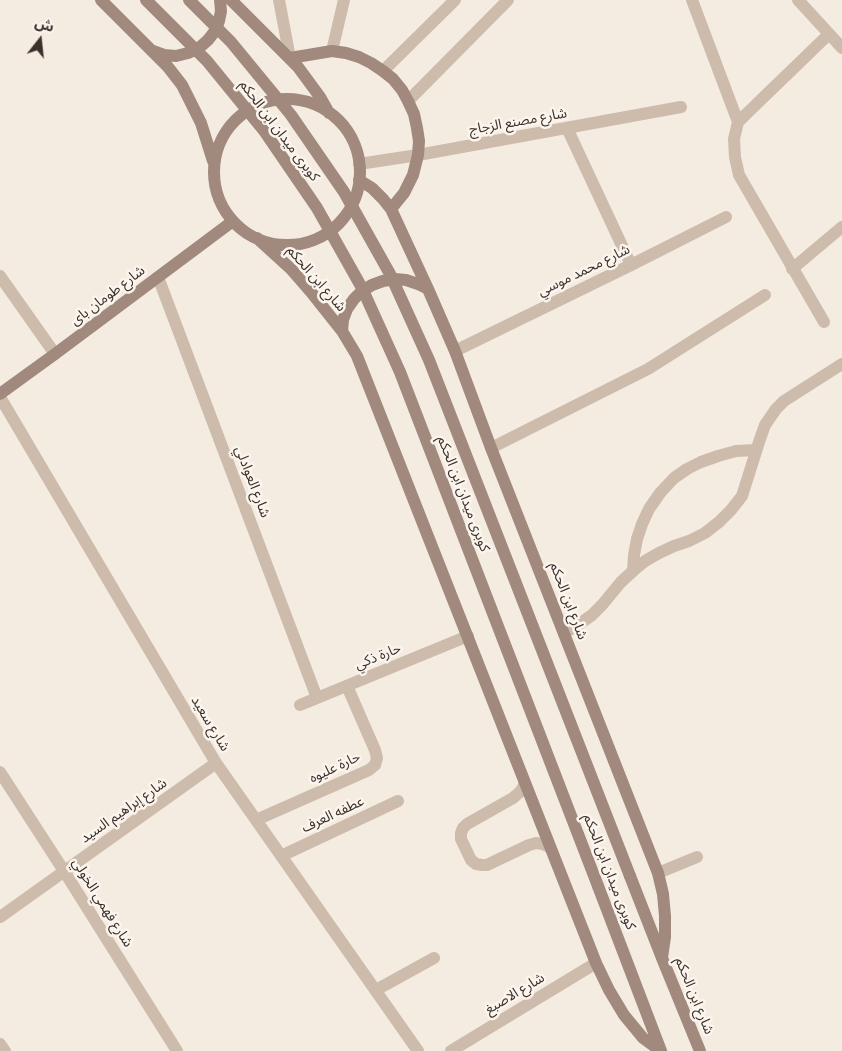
<!DOCTYPE html>
<meta charset="utf-8">
<style>
body{margin:0}
#map{position:relative;width:842px;height:1051px;overflow:hidden;background:#f4ebe1;font-family:Signika,"Noto Sans Arabic",sans-serif}
canvas{display:block}
.north{position:absolute;left:15px;top:15px;width:50px;height:50px;-webkit-text-stroke:4px #fbf5ee;paint-order:stroke;rotate:16deg;font-size:14px;font-weight:700;line-height:20px;text-align:center;color:#3b302b}
.north::after{content:'';display:block;margin:auto;width:18px;height:22px;background:#3b302b;clip-path:polygon(50% 0,100% 100%,50% 72%,0 100%)}
</style>
<div id="map">
<canvas width="842" height="1051"></canvas>
<div class="north">ش</div>
</div>
<script>
const context = document.querySelector('canvas').getContext('2d');
context.lineJoin = 'round';
const toPath = rows => new Path2D(rows.map(r => 'M' + r).join(''));
function stroke(path, color, width, dash) { context.strokeStyle = color; context.lineWidth = width; context.lineCap = dash ? 'butt' : 'round'; context.setLineDash(dash || []); context.stroke(path); }
function write(font, color, halo, rows, align = 'center') {
  context.font = font + ' Signika,"Noto Sans Arabic",sans-serif'; context.lineWidth = 5; context.setLineDash([]); context.textBaseline = 'middle'; context.strokeStyle = halo; context.fillStyle = color; for (const [text, x, y, turn = 0] of rows) {
    context.save(); context.translate(x, y); context.rotate((+turn || 0) * Math.PI / 180); context.textAlign = isNaN(turn) ? turn : align; if (halo) context.strokeText(text, 0, 0); context.fillText(text, 0, 0); context.restore();
  }
}
const lane = toPath([
 [279,0,290,58],
 [692,0,738,122,734,139,735,157,739,175,824,322],
 [798,0,842,48],
 [738,122,829,34],
 [792,269,842,227],
 [633,571,634,555,637,539,642,524,649,509,660,493,674,478,687,469,701,462,718,456,736,451,756,450],
 [564,633,578,625,592,615,602,605,621,582,633,571,645,561,659,553,674,546,689,541,705,533,719,522,731,510,742,496,760,439,765,425,776,409,784,401,842,364],
 [525,783,521,791,513,798,467,824,463,828,461,833,461,839,471,860,476,864,482,865,487,865,529,845,536,843,543,844,549,847],
 [658,873,697,857]
]);
const street = toPath([
 [332,51,344,0],
 [383,71,455,0],
 [408,101,508,0],
 [567,128,631,265],
 [359,164,418,155,681,107],
 [0,276,55,354],
 [158,277,317,698],
 [455,351,631,265,726,217],
 [0,397,216,763,418,1051],
 [491,448,648,369,765,295],
 [300,705,468,636],
 [0,772,64,871,177,1051],
 [256,820,369,770,375,765,377,758,375,750,347,686],
 [281,856,398,801],
 [0,917,216,763],
 [376,990,434,958],
 [0,1044,5,1051],
 [451,1051,596,963]
]);
const secondary = toPath([
 [101,0,168,67,182,85,201,123,213,161],
 [231,0,298,67,320,97,329,113],
 [153,51,164,55,176,56,188,53,199,48,208,40,215,31,219,21,221,11,220,0],
 [290,58,332,51,346,53,359,57,371,63,383,71,393,79,402,90,408,101,414,114,417,128,419,141,418,155,413,175,404,193,391,209],
 '214 172a73 73 0 1 1 146 0a73 73 0 1 1-146 0Z',
 [359,180,372,188,383,199,391,209,428,289,455,351,491,448,658,873,663,894,665,916,665,937,662,958],
 [257,238,291,269,311,292,342,331,357,356,368,384,596,963,609,990,624,1015,643,1038,661,1051],
 [342,331,343,320,347,309,354,299,362,291,372,285,383,281,395,279,406,280,418,284,428,289],
 [0,394,55,354,233,221],
 [630,876,662,958,700,1051],
 [598,886,661,1051]
]);
const secondaryBridge = toPath([
 [146,0,207,61,265,132,317,208,362,288,400,372,598,886],
 [189,0,231,42,291,115,344,192,390,274,429,360,630,876]
]);
const streetNames = [
 ["شارع مصنع الزجاج",518,122,-10],
 ["كوبرى ميدان ابن الحكم",279,131,53],
 ["شارع محمد موسي",584,271,-26],
 ["شارع ابن الحكم",316,279,49],
 ["شارع طومان باى",108,296,-37],
 ["شارع العوادلي",252,482,69],
 ["كوبرى ميدان ابن الحكم",463,494,69],
 ["شارع ابن الحكم",568,601,69],
 ["حارة ذكي",378,657,-22],
 ["شارع سعيد",210,724,59],
 ["حارة عليوه",335,768,-25],
 ["شارع إبراهيم السيد",124,811,-35],
 ["عطفه العرف",333,815,-25],
 ["كوبرى ميدان ابن الحكم",609,872,69],
 ["شارع فهمي الخولي",102,903,58],
 ["شارع الاصبغ",515,994,-31],
 ["شارع ابن الحكم",694,996,68]
];
stroke(lane, '#cdbbac', 12);
stroke(street, '#cdbbac', 12);
stroke(secondary, '#a18a7d', 12);
stroke(secondaryBridge, '#a18a7d', 12);
write('14px', '#3b302b', '#fbf5ee', streetNames);
</script>
